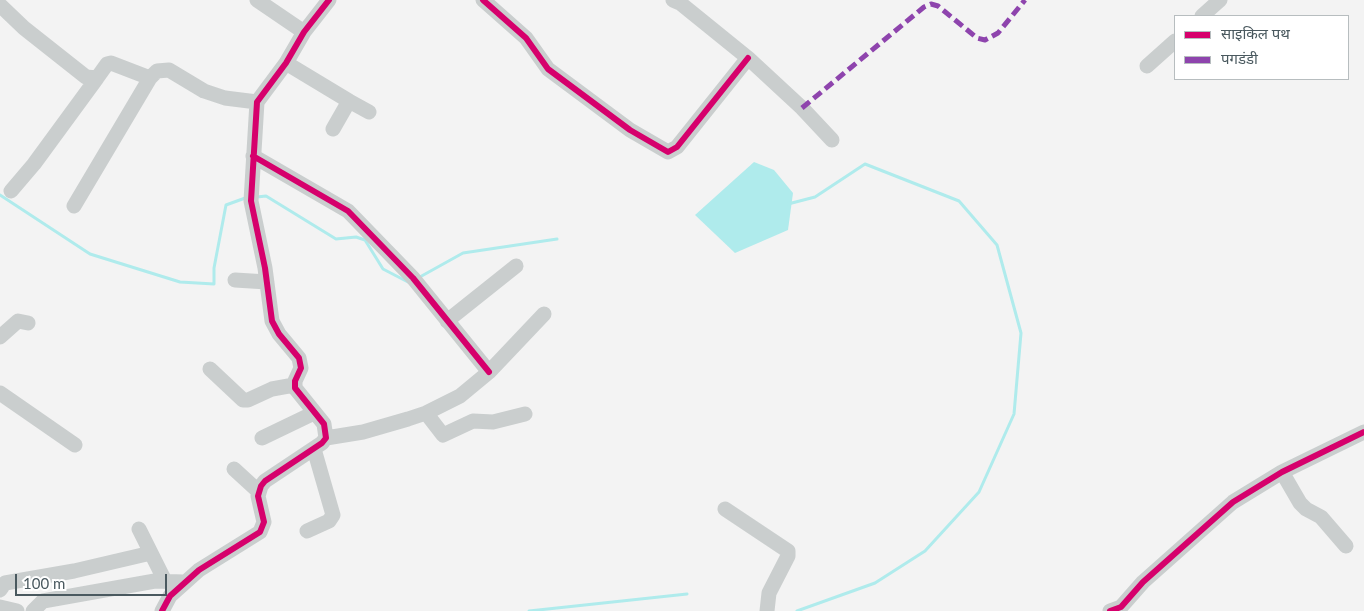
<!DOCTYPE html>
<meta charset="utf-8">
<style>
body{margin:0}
#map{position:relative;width:1364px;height:611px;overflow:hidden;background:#f3f3f3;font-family:Lato,"Noto Sans Devanagari",sans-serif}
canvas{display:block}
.legend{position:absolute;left:1174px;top:15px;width:175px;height:65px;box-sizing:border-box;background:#fff;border:1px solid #b7bdbf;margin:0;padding:6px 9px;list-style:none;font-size:15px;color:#4a595f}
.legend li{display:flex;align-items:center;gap:10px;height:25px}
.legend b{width:25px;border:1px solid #b7bdbf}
.scale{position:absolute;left:15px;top:574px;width:152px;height:22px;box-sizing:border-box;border:2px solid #4a595f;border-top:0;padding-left:6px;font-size:15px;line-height:18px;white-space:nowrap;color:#4a595f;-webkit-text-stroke:4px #fff;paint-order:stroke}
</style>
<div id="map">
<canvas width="1364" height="611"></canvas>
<ul class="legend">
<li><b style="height:6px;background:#d6006c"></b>साइकिल पथ</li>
<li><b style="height:6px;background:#8e44ad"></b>पगडंडी</li>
</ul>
<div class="scale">100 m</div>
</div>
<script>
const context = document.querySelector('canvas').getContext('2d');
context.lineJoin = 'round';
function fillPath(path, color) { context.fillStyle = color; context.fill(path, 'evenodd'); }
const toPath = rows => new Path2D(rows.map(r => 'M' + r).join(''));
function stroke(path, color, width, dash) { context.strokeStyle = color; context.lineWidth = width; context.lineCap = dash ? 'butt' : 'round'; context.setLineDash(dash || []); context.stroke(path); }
const water = toPath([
 [754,162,774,170,793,193,788,230,735,253,695,215]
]);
const stream = toPath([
 [0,195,90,254,180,282,214,284,214,268,226,205,248,197],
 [257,197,266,196,336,239,356,237,365,240,383,269,408,282],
 [788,204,815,197,865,164,959,201,997,245,1021,333,1014,414,979,492,925,551,875,583,797,611],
 [418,278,463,253,557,239],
 [529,611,687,594]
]);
const minor = toPath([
 [257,0,304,32],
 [483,0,526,38,548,69,630,130,668,152,677,147,748,58],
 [673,0,680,3,748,58,802,108,832,140],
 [0,5,24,28,86,77,97,78,107,64,111,63,150,78],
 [1202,16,1220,0],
 [286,63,349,101,333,129],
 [1147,66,1175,41],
 [349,101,369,112],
 [253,156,348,211,413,278,489,372],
 [11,191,34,164,97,78],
 [74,206,150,78,157,71,169,70,204,91,225,98,257,102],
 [235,280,267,282],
 [447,321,516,266],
 [0,337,18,321,28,323],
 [210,369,243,400,248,400,272,389,294,385],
 [0,393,75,445],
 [426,413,443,435,473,421,493,422,525,414],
 [262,438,314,413],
 [326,438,363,432,408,419,426,413,460,396,489,372,544,314],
 [234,469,258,491],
 [1282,472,1300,503,1306,509,1321,517,1346,546],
 [725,509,788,551,788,556,769,593,767,611],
 [139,529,165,581],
 [307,531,329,521,333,515,314,449],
 [0,590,5,583,74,571,151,553],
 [0,607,17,611],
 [33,611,43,601,155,581,183,582],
 [162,611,170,596,199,570,260,532,264,522,258,496,261,486,265,481,322,443,326,438,324,424,295,388,295,381,301,368,299,358,279,334,272,321,265,268,251,201,257,102,286,63,304,32,329,0],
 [1110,611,1121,607,1143,582,1233,502,1282,472,1364,432]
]);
const quiet = toPath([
 [802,108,924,7,931,4,938,6,977,38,985,40,998,33,1025,0]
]);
const cycleway = toPath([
 [483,0,526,38,548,69,630,130,668,152,677,147,748,58],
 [253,156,348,211,413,278,489,372],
 [162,611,170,596,199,570,260,532,264,522,258,496,261,486,265,481,322,443,326,438,324,424,295,388,295,381,301,368,299,358,279,334,272,321,265,268,251,201,257,102,286,63,304,32,329,0],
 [1110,611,1121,607,1143,582,1233,502,1282,472,1364,432]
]);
fillPath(water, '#afebec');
stroke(stream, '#afebec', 3);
stroke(minor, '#cacece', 15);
stroke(quiet, '#8e44ad', 5, [10, 5]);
stroke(cycleway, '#d6006c', 6);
</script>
